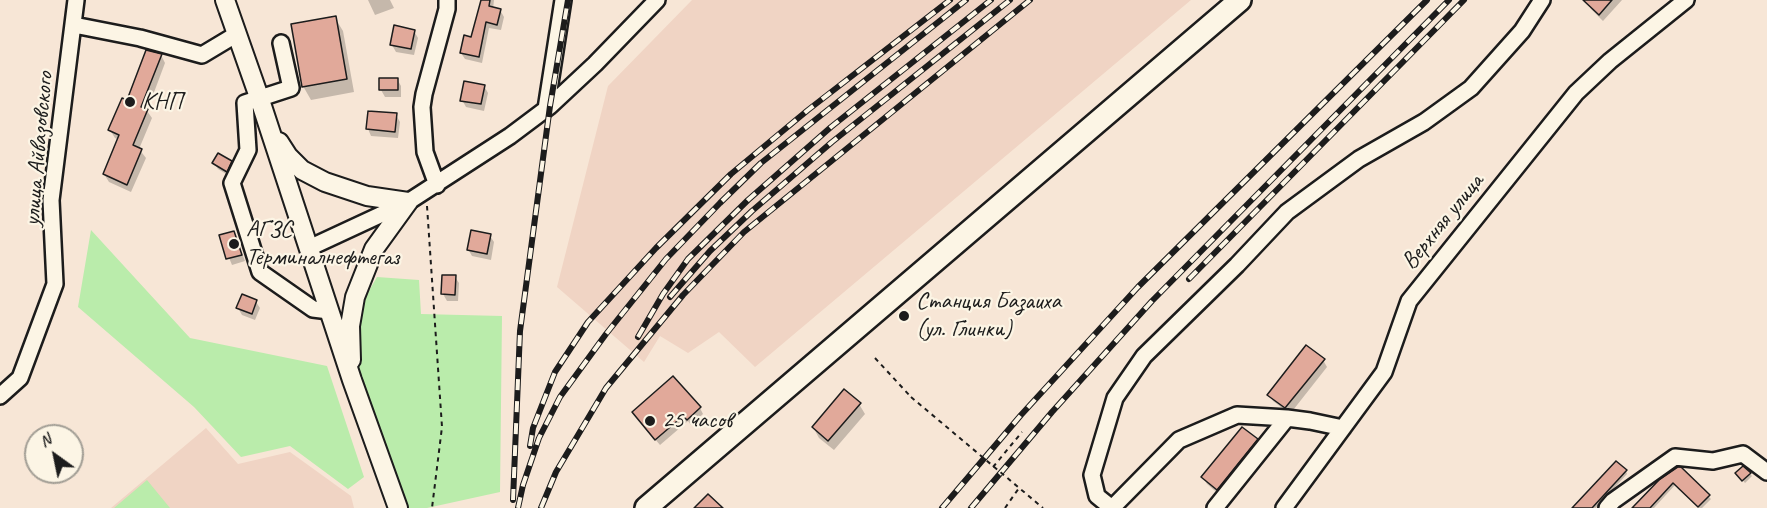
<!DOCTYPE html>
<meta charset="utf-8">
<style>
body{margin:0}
#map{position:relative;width:1767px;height:508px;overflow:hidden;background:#f7e6d6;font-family:Caveat,sans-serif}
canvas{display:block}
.north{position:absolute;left:24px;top:424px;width:60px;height:60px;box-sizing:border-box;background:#fcf5e5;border:2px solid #a29e95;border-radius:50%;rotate:327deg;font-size:16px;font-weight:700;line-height:24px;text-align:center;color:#1c1c1c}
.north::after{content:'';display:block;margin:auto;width:21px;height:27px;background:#1c1c1c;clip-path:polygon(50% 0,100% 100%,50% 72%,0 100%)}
</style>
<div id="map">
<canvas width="1767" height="508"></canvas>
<div class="north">N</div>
</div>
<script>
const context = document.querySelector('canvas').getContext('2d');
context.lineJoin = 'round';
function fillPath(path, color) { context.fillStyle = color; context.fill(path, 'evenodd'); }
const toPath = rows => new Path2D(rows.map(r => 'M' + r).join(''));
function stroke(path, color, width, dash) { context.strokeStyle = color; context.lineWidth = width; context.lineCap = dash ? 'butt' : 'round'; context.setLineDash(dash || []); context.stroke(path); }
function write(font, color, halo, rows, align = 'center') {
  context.font = font + ' Caveat,sans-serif'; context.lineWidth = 4.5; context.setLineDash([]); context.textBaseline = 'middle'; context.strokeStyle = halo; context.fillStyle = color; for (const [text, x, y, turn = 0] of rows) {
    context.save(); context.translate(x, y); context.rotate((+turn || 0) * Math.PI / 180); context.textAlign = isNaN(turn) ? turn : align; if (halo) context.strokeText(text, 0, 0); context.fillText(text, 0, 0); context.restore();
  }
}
const built = toPath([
 [692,0,1191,0,755,367,719,332,688,353,660,336,644,362,557,287,608,86],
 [206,428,238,464,290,452,351,496,354,508,111,508]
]);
const green = toPath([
 [91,230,190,338,327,366,364,477,348,489,290,446,241,457,194,407,78,307],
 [377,277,419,280,421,314,502,316,500,492,427,508,406,508,357,375,359,308],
 [147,480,170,508,114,508]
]);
const shadow = toPath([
 [368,0,390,0,394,8,375,15],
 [482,0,494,0,493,9,500,10,504,17,501,30,489,28,482,63,465,59,461,53,472,38],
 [1589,0,1622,0,1603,21,1591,9,1587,3],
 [335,18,343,31,354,92,311,100,303,86],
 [414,31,418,38,414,55,396,52,392,45],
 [161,55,165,63,147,111,152,118,139,149,146,158,131,192,109,182,104,174,119,140,115,138,110,130],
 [397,79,401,86,401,97,385,97,381,90],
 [484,86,488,93,484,111,466,107,462,100],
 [396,115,400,122,398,138,371,136,368,129],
 [231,162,235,169,231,177,218,169,214,163],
 [233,232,245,261,232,265,220,236],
 [490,236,494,242,491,260,472,256,468,249],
 [455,277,459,283,458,301,447,301,443,294],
 [256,302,260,308,255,320,242,315,238,308],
 [1323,360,1327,367,1290,414,1273,401,1269,395],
 [859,404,865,414,834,450,819,438,813,427],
 [700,408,703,414,691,425,688,421,660,445,637,418],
 [1256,440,1260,447,1221,496,1207,484,1203,477],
 [1680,469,1711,499,1702,508,1699,508,1675,485,1654,508,1634,508],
 [1626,471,1627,474,1596,508,1574,508],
 [1750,474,1752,476,1745,483,1739,476]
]);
const building = toPath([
 [481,0,490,0,489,6,501,9,497,25,486,22,479,57,460,53,464,35,471,37,481,0],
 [1583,0,1612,0,1599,15,1583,0],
 [336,16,347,79,302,87,291,24,336,16],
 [394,25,415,30,411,49,390,45,394,25],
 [146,50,162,54,141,107,148,109,133,145,142,149,127,185,103,174,119,135,108,130,122,98,127,100,146,50],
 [379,78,398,78,398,90,379,90,379,78],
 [464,81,485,85,481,104,460,101,464,81],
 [368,111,397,113,395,132,366,129,368,111],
 [218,153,232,161,227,172,212,163,218,153],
 [471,230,491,234,487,254,467,250,471,230],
 [234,231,242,255,226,259,219,235,234,231],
 [442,275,456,275,455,295,441,294,442,275],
 [242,294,257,300,252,314,236,308,242,294],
 [1306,345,1325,359,1285,408,1267,395,1306,345],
 [673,376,701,407,687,420,683,416,655,440,632,412,673,376],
 [844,389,861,403,828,441,812,427,844,389],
 [1242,427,1258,439,1217,490,1201,477,1242,427],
 [1616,461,1627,470,1592,508,1572,508,1616,461],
 [1743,466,1751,473,1742,481,1735,473,1743,466],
 [1678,467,1681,467,1710,495,1698,507,1673,483,1650,508,1632,508,1659,480,1678,467],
 [708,494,723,508,694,508,708,494]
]);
const path = toPath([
 [427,206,442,427,432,508],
 [875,358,911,397],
 [993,467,1022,432],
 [1005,508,1019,488]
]);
const minor = toPath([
 [74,25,140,38,202,55,237,34],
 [281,43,291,88,245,103,248,150,232,183,260,272,313,309,329,311],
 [546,109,563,0],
 [437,185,425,152,422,107,424,94,447,9,447,0],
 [309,248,408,202,510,136,550,106,595,64,657,0],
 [0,396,20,378,55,284,51,200,76,0],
 [1287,418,1237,415,1179,440,1112,508,1097,496,1092,475,1115,398,1144,356,1237,265,1287,212,1359,159,1424,122,1471,88,1522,31,1542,0],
 [1215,508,1287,418,1310,421,1343,428],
 [1284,508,1384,372,1409,301,1576,93,1610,61,1686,0],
 [1607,508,1613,501,1675,457,1713,461,1743,454,1767,472]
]);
const major = toPath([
 [225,0,259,97,352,380,398,508],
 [279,142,288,156,302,170,325,182,367,196,408,202],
 [351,360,350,326,355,297,374,249,408,202]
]);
const highway = toPath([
 [646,508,1240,0]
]);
const rail = toPath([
 [1189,279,1464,0],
 [670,297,710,251,752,211,832,142,1010,0],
 [638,337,663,294,688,259,748,200,831,127,991,0],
 [530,446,533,428,555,372,588,322,656,248,731,174,808,110,950,0],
 [513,500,520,331,550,106,568,0],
 [518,508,523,485,539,438,560,397,606,334,666,259,720,203,761,163,966,0],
 [541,508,556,472,606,388,683,295,744,232,1030,0],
 [942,508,1021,415,1138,287,1427,0],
 [971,508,1052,412,1152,301,1449,0]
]);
const pathBridge = toPath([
 [911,397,1043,508]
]);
const markers = [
 [130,102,6,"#1c1c1c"],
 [234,244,6,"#1c1c1c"],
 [904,316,6,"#1c1c1c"],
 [650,421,6,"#1c1c1c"]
];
const poiNames = [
 ["КНП",142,102],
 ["АГЗС",246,230],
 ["Терминалнефтегаз",246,258],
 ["Станция Базаиха",916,302],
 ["(ул. Глинки)",916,330],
 ["25 часов",662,421]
];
const streetNames = [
 ["улица Айвазовского",39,149,-85],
 ["Верхняя улица",1443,222,-51]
];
fillPath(built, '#f0d4c4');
fillPath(green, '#baecab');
fillPath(shadow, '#0003');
fillPath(building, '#e1a99a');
stroke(building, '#1c1c1c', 1.5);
stroke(minor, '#1c1c1c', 20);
stroke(major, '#1c1c1c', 22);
stroke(highway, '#1c1c1c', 26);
stroke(path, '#1c1c1c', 2, [4.5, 4.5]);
stroke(minor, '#fcf5e5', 15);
stroke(major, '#fcf5e5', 18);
stroke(highway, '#fcf5e5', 21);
stroke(rail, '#1c1c1c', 6);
stroke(rail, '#fcf5e5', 4, [11]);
stroke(pathBridge, '#1c1c1c', 2, [4.5, 4.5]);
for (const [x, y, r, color] of markers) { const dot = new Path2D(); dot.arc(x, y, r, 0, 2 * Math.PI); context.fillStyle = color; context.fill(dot); stroke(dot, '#fcf5e5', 2); }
write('24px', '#1c1c1c', '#fcf5e5', poiNames, 'left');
write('24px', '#1c1c1c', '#fcf5e5', streetNames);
</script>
